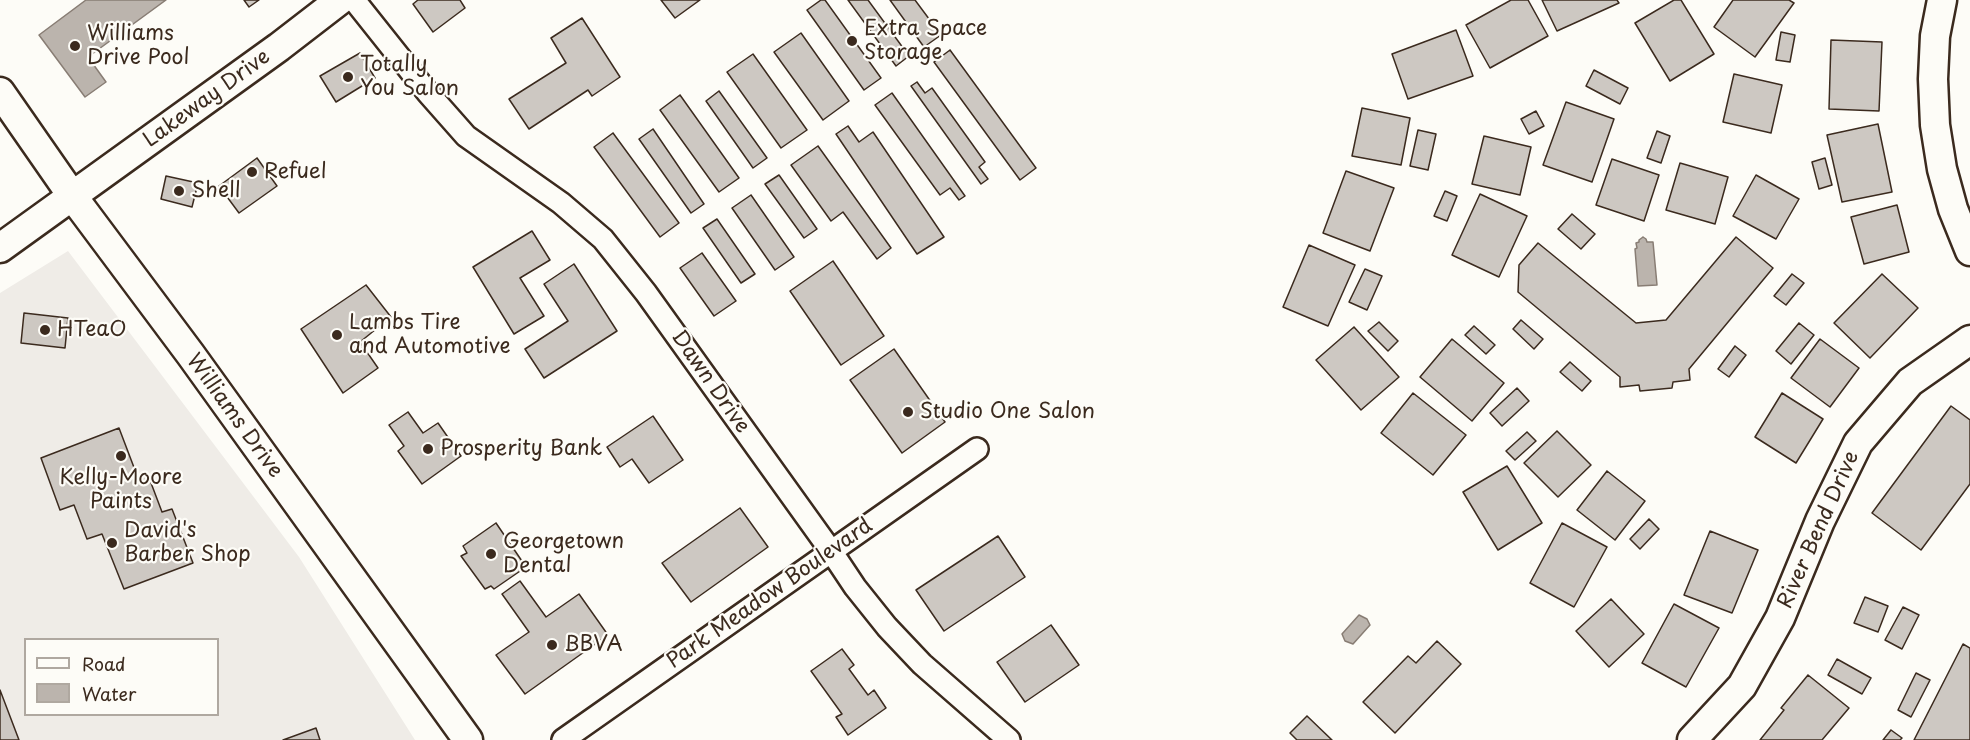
<!DOCTYPE html>
<style>
body{margin:0}
#map{position:relative;width:1970px;height:740px;overflow:hidden;background:#fdfcf7;font-family:"Playpen Sans",sans-serif}
canvas{display:block}
.legend{position:absolute;left:24px;top:638px;width:195px;height:78px;box-sizing:border-box;background:#fdfcf7;border:2px solid #afa8a0;margin:0;padding:8px 10px;list-style:none;font-size:18px;color:#3b2a1e}
.legend li{display:flex;align-items:center;gap:12px;height:30px}
.legend b{width:30px;border:2px solid #afa8a0}
</style>
<div id="map">
<canvas width="1970" height="740"></canvas>
<ul class="legend">
<li><b style="height:8px;background:#fdfcf7"></b>Road</li>
<li><b style="height:16px;background:#bbb4ad"></b>Water</li>
</ul>
</div>
<script>
const context = document.querySelector('canvas').getContext('2d');
context.lineJoin = 'round';
function fillPath(path, color) { context.fillStyle = color; context.fill(path, 'evenodd'); }
const toPath = rows => new Path2D(rows.map(r => 'M' + r).join(''));
function stroke(path, color, width, dash) { context.strokeStyle = color; context.lineWidth = width; context.lineCap = dash ? 'butt' : 'round'; context.setLineDash(dash || []); context.stroke(path); }
function write(font, color, halo, rows, align = 'center') {
  context.font = font + ' "Playpen Sans",sans-serif'; context.lineWidth = 4.5; context.setLineDash([]); context.textBaseline = 'middle'; context.strokeStyle = halo; context.fillStyle = color; for (const [text, x, y, turn = 0] of rows) {
    context.save(); context.translate(x, y); context.rotate((+turn || 0) * Math.PI / 180); context.textAlign = isNaN(turn) ? turn : align; if (halo) context.strokeText(text, 0, 0); context.fillText(text, 0, 0); context.restore();
  }
}
const built = toPath([
 [68,251,299,557,415,740,0,740,0,293],
 [26,640,218,640,218,714,26,714]
]);
const water = toPath([
 [86,0,166,0,88,57,106,82,85,97,39,35,86,0],
 [1643,237,1646,239,1647,242,1653,242,1657,285,1638,286,1635,249,1637,248,1636,243,1639,242,1639,240,1643,237],
 [1359,615,1367,619,1370,625,1353,644,1345,641,1342,634,1359,615]
]);
const building = toPath([
 [244,0,259,0,249,7,244,0],
 [418,0,460,0,465,8,433,32,413,4,418,0],
 [661,0,700,0,675,18,661,0],
 [821,0,825,0,881,78,864,90,807,10,821,0],
 [848,0,868,0,909,56,896,66,848,0],
 [890,0,915,0,941,35,924,47,890,0],
 [1511,0,1528,0,1548,36,1490,68,1466,25,1511,0],
 [1542,0,1617,0,1619,3,1557,31,1542,0],
 [1674,0,1681,0,1714,54,1670,81,1635,23,1674,0],
 [1733,0,1789,0,1794,3,1755,57,1714,27,1733,0],
 [582,18,620,77,592,96,588,90,529,129,509,99,566,63,551,38,582,18],
 [1456,30,1473,76,1408,99,1392,54,1456,30],
 [1781,32,1795,35,1790,62,1776,60,1781,32],
 [801,33,849,101,823,120,774,52,801,33],
 [1831,40,1882,42,1879,111,1829,109,1831,40],
 [950,50,1036,168,1020,180,934,62,950,50],
 [360,53,375,78,336,102,320,76,360,53],
 [753,54,807,130,781,148,727,72,753,54],
 [1594,70,1628,88,1620,104,1586,86,1594,70],
 [1734,74,1782,85,1771,133,1723,122,1734,74],
 [917,82,925,93,932,88,985,162,979,167,988,179,981,184,911,86,917,82],
 [719,91,767,158,753,168,706,101,719,91],
 [892,93,965,196,959,200,950,188,940,195,875,105,892,93],
 [680,95,739,178,719,192,660,110,680,95],
 [1566,102,1614,119,1592,182,1543,165,1566,102],
 [1362,108,1410,118,1401,165,1352,156,1362,108],
 [1536,111,1544,126,1529,134,1521,119,1536,111],
 [1878,124,1892,192,1842,202,1827,135,1878,124],
 [848,126,859,142,873,132,944,237,917,254,836,134,848,126],
 [653,129,704,204,691,213,639,139,653,129],
 [1418,130,1436,134,1428,170,1410,166,1418,130],
 [1657,131,1670,136,1661,163,1647,158,1657,131],
 [613,133,679,223,660,237,594,147,613,133],
 [1484,136,1531,147,1520,195,1472,184,1484,136],
 [818,146,891,248,877,259,843,212,831,221,791,165,818,146],
 [257,158,277,186,239,213,219,186,257,158],
 [1825,158,1832,185,1819,189,1812,162,1825,158],
 [1612,159,1659,175,1644,221,1596,205,1612,159],
 [1680,163,1728,177,1715,224,1666,210,1680,163],
 [1346,171,1394,188,1370,251,1323,233,1346,171],
 [779,175,817,229,804,238,765,184,779,175],
 [1756,175,1799,199,1776,239,1733,216,1756,175],
 [166,176,198,183,192,207,161,199,166,176],
 [1445,191,1457,196,1447,221,1434,216,1445,191],
 [1480,194,1527,216,1499,277,1452,255,1480,194],
 [751,195,794,257,775,270,732,208,751,195],
 [1897,205,1909,252,1864,264,1851,217,1897,205],
 [1572,214,1595,234,1581,249,1558,229,1572,214],
 [717,219,755,274,741,283,703,228,717,219],
 [532,231,550,260,520,278,544,316,514,334,473,267,532,231],
 [1736,237,1773,268,1689,369,1690,380,1673,382,1672,388,1640,391,1639,385,1620,387,1620,377,1518,292,1519,265,1538,243,1636,323,1666,320,1736,237],
 [1309,245,1355,265,1328,326,1283,307,1309,245],
 [702,253,736,301,714,316,680,268,702,253],
 [833,261,884,336,841,365,790,291,833,261],
 [574,264,617,331,544,378,525,349,568,321,544,284,574,264],
 [1365,269,1382,276,1367,310,1349,302,1365,269],
 [1792,274,1804,283,1786,305,1774,296,1792,274],
 [1882,274,1918,308,1870,358,1834,323,1882,274],
 [366,285,391,317,360,342,378,368,343,393,301,329,366,285],
 [24,313,68,318,65,348,21,343,24,313],
 [1521,320,1543,339,1534,349,1513,329,1521,320],
 [1379,322,1398,341,1388,351,1368,331,1379,322],
 [1799,323,1814,335,1791,364,1776,351,1799,323],
 [1474,326,1495,345,1486,354,1465,335,1474,326],
 [1354,327,1399,377,1361,410,1316,360,1354,327],
 [1452,339,1504,383,1472,421,1420,377,1452,339],
 [1820,339,1859,368,1830,407,1791,378,1820,339],
 [1735,346,1746,355,1729,377,1718,369,1735,346],
 [894,349,945,422,902,453,850,380,894,349],
 [1570,362,1591,381,1582,391,1560,372,1570,362],
 [1517,388,1529,401,1502,426,1490,413,1517,388],
 [1413,393,1466,435,1433,475,1381,433,1413,393],
 [1782,393,1823,419,1796,463,1755,437,1782,393],
 [1951,406,1970,420,1970,484,1921,550,1872,513,1951,406],
 [408,412,423,433,438,423,461,456,422,484,398,451,404,446,389,425,408,412],
 [653,416,683,460,649,483,632,459,620,467,607,447,653,416],
 [119,428,138,478,148,475,162,512,172,509,193,563,124,589,102,534,87,539,74,505,60,510,41,458,119,428],
 [1557,431,1591,465,1558,497,1524,463,1557,431],
 [1527,432,1536,441,1515,460,1506,451,1527,432],
 [1507,466,1542,523,1498,550,1463,492,1507,466],
 [1607,471,1645,501,1615,540,1577,510,1607,471],
 [740,508,768,547,691,602,662,563,740,508],
 [1649,519,1659,529,1640,549,1630,539,1649,519],
 [496,523,526,567,494,589,491,586,485,589,461,556,467,553,463,546,496,523],
 [1562,523,1607,547,1574,607,1530,583,1562,523],
 [1710,531,1758,550,1732,613,1684,595,1710,531],
 [998,536,1025,577,944,631,916,590,998,536],
 [520,581,546,617,579,594,608,635,525,694,496,655,529,632,502,594,520,581],
 [1865,597,1888,606,1878,632,1854,623,1865,597],
 [1611,599,1644,634,1609,667,1576,631,1611,599],
 [1674,604,1719,628,1686,687,1642,663,1674,604],
 [1903,607,1919,615,1902,649,1885,640,1903,607],
 [1051,625,1079,665,1025,702,997,662,1051,625],
 [1437,641,1461,664,1395,733,1363,702,1408,656,1416,663,1437,641],
 [1963,644,1970,648,1970,740,1914,740,1963,644],
 [842,649,854,665,849,669,868,695,874,690,886,708,848,735,836,717,842,714,811,671,842,649],
 [1837,659,1871,678,1862,694,1828,675,1837,659],
 [1916,673,1930,680,1911,717,1898,710,1916,673],
 [1808,675,1849,708,1822,740,1760,740,1784,710,1781,708,1808,675],
 [0,690,19,740,0,740,0,690],
 [1307,716,1332,740,1297,740,1290,733,1307,716],
 [316,728,320,740,283,740,316,728],
 [1891,730,1902,738,1900,740,1883,740,1891,730]
]);
const street = toPath([
 [354,0,428,93,466,136,561,203,603,239,646,293,831,551,855,587,887,627,922,664,1009,740],
 [563,740,977,449]
]);
const secondary = toPath([
 [1942,0,1935,36,1933,79,1935,125,1942,169,1953,209,1970,251],
 [0,92,73,197,191,355,468,740],
 [0,248,279,47,340,0],
 [1692,740,1742,686,1780,618,1820,521,1858,443,1910,382,1970,340]
]);
const markers = [
 [852,41,6,"#3b2a1e"],
 [75,46,6,"#3b2a1e"],
 [348,77,6,"#3b2a1e"],
 [252,172,6,"#3b2a1e"],
 [179,191,6,"#3b2a1e"],
 [45,330,6,"#3b2a1e"],
 [337,335,6,"#3b2a1e"],
 [908,412,6,"#3b2a1e"],
 [428,449,6,"#3b2a1e"],
 [121,456,6,"#3b2a1e"],
 [112,543,6,"#3b2a1e"],
 [491,554,6,"#3b2a1e"],
 [552,645,6,"#3b2a1e"]
];
const poiNames = [
 ["Extra Space",864,29],
 ["Storage",864,53],
 ["Williams",87,34],
 ["Drive Pool",87,58],
 ["Totally",360,65],
 ["You Salon",360,89],
 ["Refuel",264,172],
 ["Shell",191,191],
 ["Lambs Tire",349,323],
 ["and Automotive",349,347],
 ["HTeaO",57,330],
 ["Studio One Salon",920,412],
 ["Prosperity Bank",440,449],
 ["Kelly-Moore",121,478,"center"],
 ["Paints",121,502,"center"],
 ["David's",124,531],
 ["Barber Shop",124,555],
 ["Georgetown",503,542],
 ["Dental",503,566],
 ["BBVA",564,645]
];
const streetNames = [
 ["Lakeway Drive",207,99,-36],
 ["Dawn Drive",710,382,55],
 ["Williams Drive",234,416,54],
 ["River Bend Drive",1819,530,-66],
 ["Park Meadow Boulevard",770,594,-35]
];
fillPath(built, '#efece7');
fillPath(water, '#bbb4ad');
stroke(water, '#887d74', 1.5);
fillPath(building, '#cdc8c2');
stroke(building, '#3b2a1e', 1.5);
stroke(street, '#3b2a1e', 26);
stroke(secondary, '#3b2a1e', 33);
stroke(street, '#fdfcf7', 21);
stroke(secondary, '#fdfcf7', 28);
for (const [x, y, r, color] of markers) { const dot = new Path2D(); dot.arc(x, y, r, 0, 2 * Math.PI); context.fillStyle = color; context.fill(dot); stroke(dot, '#fdfcf7', 2); }
write('21px', '#3b2a1e', '#fdfcf7', poiNames, 'left');
write('21px', '#3b2a1e', '#fdfcf7', streetNames);
</script>
